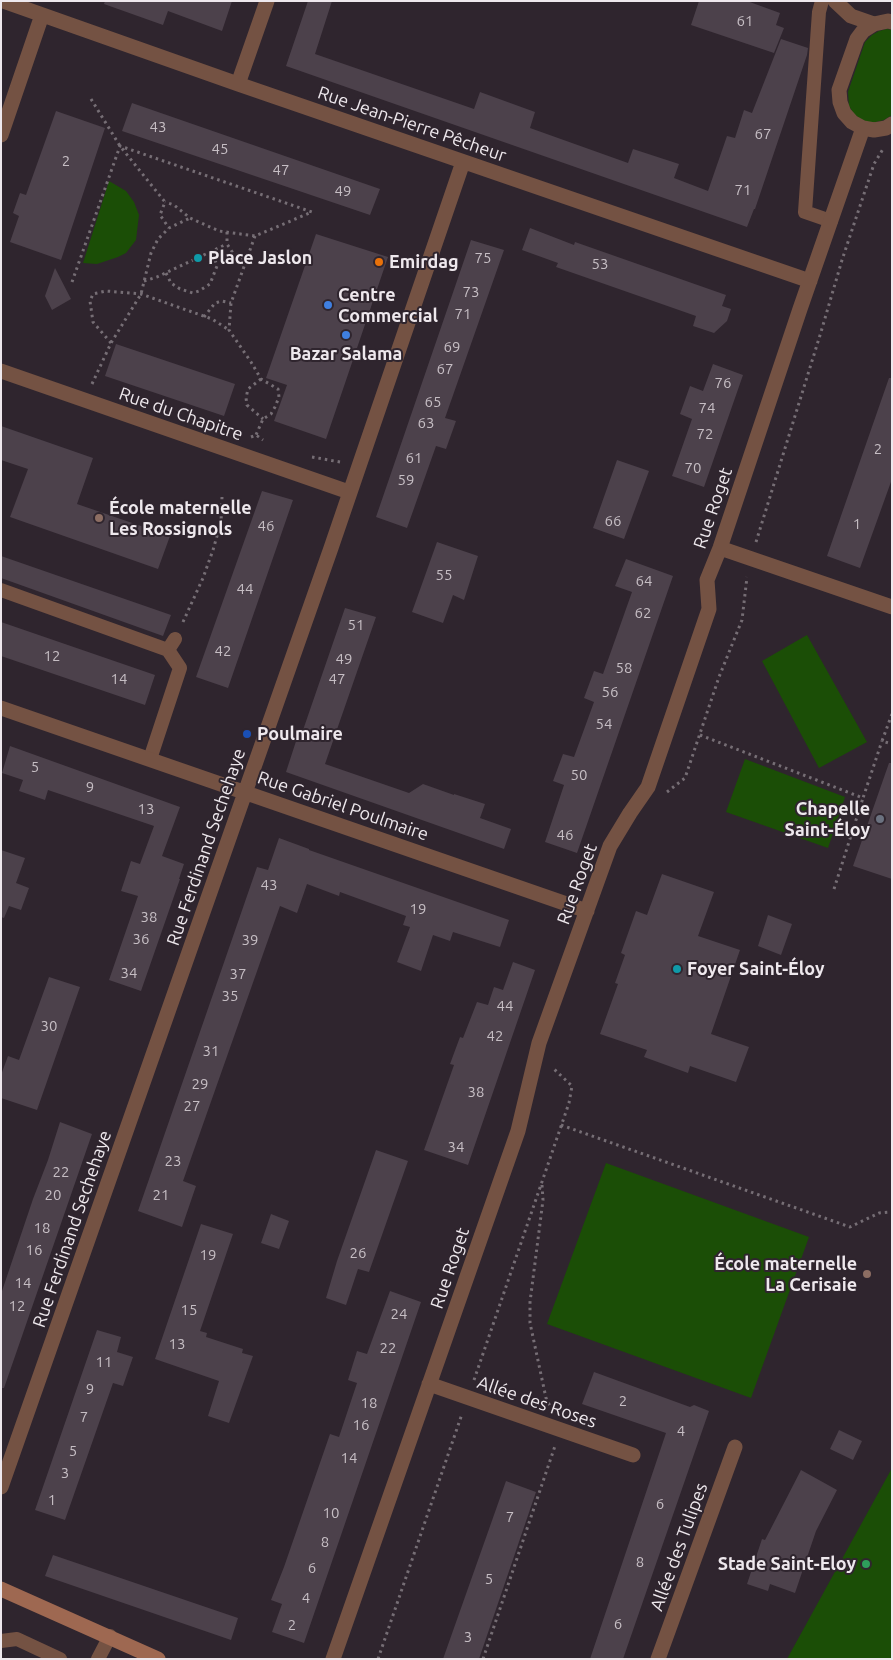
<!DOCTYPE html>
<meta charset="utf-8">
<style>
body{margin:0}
#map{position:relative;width:893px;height:1660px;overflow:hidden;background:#2f252e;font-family:Ubuntu,sans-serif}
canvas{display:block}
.frame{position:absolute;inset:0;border:2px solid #eee8ed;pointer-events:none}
</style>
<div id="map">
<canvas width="893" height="1660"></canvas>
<div class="frame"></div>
</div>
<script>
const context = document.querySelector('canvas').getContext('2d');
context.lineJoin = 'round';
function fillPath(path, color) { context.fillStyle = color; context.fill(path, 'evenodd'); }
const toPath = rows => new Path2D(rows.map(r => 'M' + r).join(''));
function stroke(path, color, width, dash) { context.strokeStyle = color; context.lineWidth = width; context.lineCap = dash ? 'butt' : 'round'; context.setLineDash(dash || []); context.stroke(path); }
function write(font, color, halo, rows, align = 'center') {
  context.font = font + ' Ubuntu,sans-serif'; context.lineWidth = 4; context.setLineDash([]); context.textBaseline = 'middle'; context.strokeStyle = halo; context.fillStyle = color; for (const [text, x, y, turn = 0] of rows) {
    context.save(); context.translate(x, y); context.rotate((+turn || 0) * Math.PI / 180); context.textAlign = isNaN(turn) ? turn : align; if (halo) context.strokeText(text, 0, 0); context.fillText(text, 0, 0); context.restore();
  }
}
const green = toPath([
 [887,29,892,30,892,115,884,120,876,122,867,122,860,119,854,114,849,106,848,92,865,42,872,35,879,31],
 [109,181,126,191,134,202,139,215,136,240,126,253,118,257,97,264,83,263],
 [807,635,867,742,819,768,762,661],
 [745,759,845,797,828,848,726,812],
 [606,1163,809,1237,751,1398,547,1324],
 [892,1468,892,1659,787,1659]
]);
const building = toPath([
 [105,1,232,1,222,31,168,11,163,25,104,4],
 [308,1,332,1,315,54,474,109,480,92,535,112,530,128,628,163,633,149,679,164,674,178,708,191,727,136,735,138,744,110,752,113,781,39,808,48,807,55,755,209,754,209,747,227,286,66],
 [699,1,747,1,780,13,776,25,784,28,774,53,691,25],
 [132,103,380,189,370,215,122,131],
 [56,111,105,128,61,260,10,242,19,216,13,213,20,193,26,195],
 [530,228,574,245,575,242,726,295,722,306,731,309,727,321,714,333,693,326,696,316,556,267,558,263,522,250],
 [316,234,388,257,326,439,274,421,287,385,266,378],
 [471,240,504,250,445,418,456,421,446,449,436,446,407,528,376,517],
 [55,268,71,299,52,310,45,296],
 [116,344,235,384,224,416,105,376],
 [713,364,743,375,704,487,672,476,692,419,680,414,690,386,703,391],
 [889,378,892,378,892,479,860,568,827,556],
 [1,426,93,458,77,504,170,536,158,569,10,517,28,469,1,460],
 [617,460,649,471,624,539,593,528],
 [262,491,293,500,228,688,196,677],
 [437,542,478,556,464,600,453,595,443,623,412,612],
 [1,556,171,615,163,636,1,578],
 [626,559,673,576,577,853,545,842,564,785,553,781,563,754,574,757,594,702,584,698,594,671,603,674,632,592,615,586],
 [345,608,376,617,325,764,409,793,423,784,454,795,454,794,485,804,480,818,511,829,504,849,286,772,299,732,302,733],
 [1,622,155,675,145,705,1,656],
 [10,746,180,807,162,856,184,864,179,879,180,879,141,991,109,980,138,896,121,891,131,861,140,864,154,826,48,790,45,800,19,791,23,780,2,773],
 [889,763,892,763,892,879,853,866],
 [279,838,309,849,309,850,509,920,500,947,453,932,450,941,433,935,421,971,397,962,410,927,403,925,406,916,340,892,339,896,307,884,297,913,280,906,183,1181,196,1186,182,1227,138,1211,257,867,268,870],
 [1,850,25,858,16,883,29,888,21,910,9,906,4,918,1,917],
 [662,874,714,892,698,936,740,950,711,1034,749,1047,736,1082,690,1066,688,1073,644,1057,647,1050,600,1034,618,984,615,983,625,955,621,953,636,911,647,915],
 [768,915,792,924,781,955,758,946],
 [513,962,535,970,468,1165,424,1150,454,1065,450,1064,460,1037,463,1038,477,1002,488,1005,494,987,503,990],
 [49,977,80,987,37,1110,1,1098,1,1075,8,1056,19,1060],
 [60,1122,92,1134,4,1388,1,1388,1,1294,33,1199,48,1160],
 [376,1150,408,1161,369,1272,358,1269,346,1305,326,1298,337,1261],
 [271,1214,289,1221,279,1249,261,1243],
 [201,1224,233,1234,200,1331,207,1333,206,1337,243,1349,242,1353,253,1356,229,1423,208,1416,219,1381,155,1359],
 [390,1291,421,1302,304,1643,272,1632,282,1604,271,1600,284,1567,330,1434,339,1437,357,1383,348,1380,357,1351,367,1354],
 [97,1330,121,1337,117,1352,133,1357,123,1386,113,1383,65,1520,35,1510],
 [594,1372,690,1407,694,1405,709,1411,623,1659,590,1659,666,1433,582,1404],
 [839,1430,862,1441,853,1460,830,1449],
 [801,1470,837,1490,816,1531,795,1593,770,1584,768,1591,747,1584,762,1539,765,1540],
 [506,1481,536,1492,479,1659,443,1659],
 [53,1555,238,1618,231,1640,45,1576]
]);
const path = toPath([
 [91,99,120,146,165,202,160,215,169,228],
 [227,232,227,244,233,253,246,260],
 [255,236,231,303,229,330,251,362,261,379,278,389,279,397,275,407,271,414,263,419,256,435],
 [166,273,171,283,180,289,193,293,199,291,210,284,217,266,212,251],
 [144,281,157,277,227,244],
 [72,282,120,146,312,212,255,236,219,231,190,218,174,205,165,202],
 [204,317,215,303,222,301,231,303],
 [111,343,93,322,90,301,93,294,106,291,141,294,212,319,229,330],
 [261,379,248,389,246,398,247,405,263,419],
 [92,384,111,343,141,294,151,253,158,239,169,228,190,218],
 [251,437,256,435,263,440],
 [312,457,340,462],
 [756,542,821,332,842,260,874,164,883,149],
 [183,622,203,578,213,550,221,522,222,497],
 [892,714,882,741,892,744],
 [700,735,863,798,882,741],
 [667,792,685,778,719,677,742,620,747,577],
 [834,889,863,798],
 [561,1125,850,1227,879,1213,892,1212],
 [542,1185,543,1200,530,1302,530,1323,546,1398,550,1406],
 [474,1380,569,1103,572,1086,554,1069,555,1067],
 [378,1659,462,1414],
 [483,1659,555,1446]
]);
const lane = toPath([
 [822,1,819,12,805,212,831,221],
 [1,590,168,650,180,668,150,759],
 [168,650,175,639],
 [1,1641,17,1639,60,1659],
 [98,1659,110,1636]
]);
const street = toPath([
 [3,1,238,84,810,281],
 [835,1,851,16,874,24],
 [892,22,888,21,874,24,863,31,857,39,839,90,840,102,844,113,852,122,863,128,874,130,886,128,892,124],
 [238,84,267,1],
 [1,135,42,15],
 [1,371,349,492],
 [720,548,892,607],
 [1,708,587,911],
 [429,1384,633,1455],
 [1,1487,331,548,463,162],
 [333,1659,518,1131,539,1043,610,846,630,813,648,787,709,609,707,580,720,548,800,309,863,128],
 [658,1659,735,1447]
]);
const secondary = toPath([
 [1,1589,158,1659]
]);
const markers = [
 [198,258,5,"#0f9aa8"],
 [379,262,5,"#e8710a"],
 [328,305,5,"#3f7fe0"],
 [346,335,5,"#3f7fe0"],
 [99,518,5,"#8d6e63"],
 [247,734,5,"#1a4fb4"],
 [880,819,5,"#6b7280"],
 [677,969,5,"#0f9aa8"],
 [867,1274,5,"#8d6e63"],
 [866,1564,5,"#2e9e5b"]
];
const numberNames = [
 ["61",745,21],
 ["43",158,127],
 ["67",763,134],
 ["45",220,149],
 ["2",66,161],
 ["47",281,170],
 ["71",743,190],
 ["49",343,191],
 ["75",483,258],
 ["53",600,264],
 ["73",471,292],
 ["71",463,314],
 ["69",452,347],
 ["67",445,369],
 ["76",723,383],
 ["65",433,402],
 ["74",707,408],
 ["63",426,423],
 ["72",705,434],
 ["2",878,449],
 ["61",414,458],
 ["70",693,468],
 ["59",406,480],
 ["66",613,521],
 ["1",857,524],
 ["46",266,526],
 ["55",444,575],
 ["64",644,581],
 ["44",245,589],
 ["62",643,613],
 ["51",356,625],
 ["42",223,651],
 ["12",52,656],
 ["49",344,659],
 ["58",624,668],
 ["14",119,679],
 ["47",337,679],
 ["56",610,692],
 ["54",604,724],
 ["5",35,767],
 ["50",579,775],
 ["9",90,787],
 ["13",146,809],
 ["46",565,835],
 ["43",269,885],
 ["19",418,909],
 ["38",149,917],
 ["36",141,939],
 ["39",250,940],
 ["34",129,973],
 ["37",238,974],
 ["35",230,996],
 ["44",505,1006],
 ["30",49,1026],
 ["42",495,1036],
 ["31",211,1051],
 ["29",200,1084],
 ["38",476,1092],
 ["27",192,1106],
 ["34",456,1147],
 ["23",173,1161],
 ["22",61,1172],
 ["20",53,1195],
 ["21",161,1195],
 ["18",42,1228],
 ["16",34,1250],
 ["26",358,1253],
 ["19",208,1255],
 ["14",23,1283],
 ["12",17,1306],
 ["15",189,1310],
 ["24",399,1314],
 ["13",177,1344],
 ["22",388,1348],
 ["11",104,1362],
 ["9",90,1389],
 ["2",623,1401],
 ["18",369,1403],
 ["7",84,1417],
 ["16",361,1425],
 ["4",681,1431],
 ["5",73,1451],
 ["14",349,1458],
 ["3",65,1473],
 ["1",52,1500],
 ["6",660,1504],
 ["10",331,1513],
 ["7",510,1517],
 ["8",325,1542],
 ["8",640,1562],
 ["6",312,1568],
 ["5",489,1579],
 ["4",306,1598],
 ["6",618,1624],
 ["2",292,1625],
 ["3",468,1637]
];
const streetNames = [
 ["Rue Jean-Pierre Pêcheur",412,124,19],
 ["Rue du Chapitre",181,414,19],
 ["Rue Roget",713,508,-71],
 ["Rue Gabriel Poulmaire",343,806,19],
 ["Rue Ferdinand Sechehaye",206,847,-71],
 ["Rue Roget",577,884,-70],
 ["Rue Ferdinand Sechehaye",72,1229,-71],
 ["Rue Roget",450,1268,-71],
 ["Allée des Roses",537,1402,19],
 ["Allée des Tulipes",679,1547,-70]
];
const poiNames = [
 ["Place Jaslon",208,258],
 ["Emirdag",389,262],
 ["Centre",338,295],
 ["Commercial",338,316],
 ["Bazar Salama",346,354,"center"],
 ["École maternelle",109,508],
 ["Les Rossignols",109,529],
 ["Poulmaire",257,734],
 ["Chapelle",870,809,"right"],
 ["Saint-Éloy",870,830,"right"],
 ["Foyer Saint-Éloy",687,969],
 ["École maternelle",857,1264,"right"],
 ["La Cerisaie",857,1285,"right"],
 ["Stade Saint-Eloy",856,1564,"right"]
];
fillPath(green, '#1b4e06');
fillPath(building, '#4c414b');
stroke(path, '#766e75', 3, [2.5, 4]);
stroke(lane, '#745243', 14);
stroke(street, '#745243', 15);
stroke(secondary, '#9e6851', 15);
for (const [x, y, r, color] of markers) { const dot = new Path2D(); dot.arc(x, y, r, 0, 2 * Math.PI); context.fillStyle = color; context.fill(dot); stroke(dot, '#2f252e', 2); }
write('15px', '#c6bec4', null, numberNames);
write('18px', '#eee8ed', '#2f252e', streetNames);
write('bold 18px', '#eee8ed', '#2f252e', poiNames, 'left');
</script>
